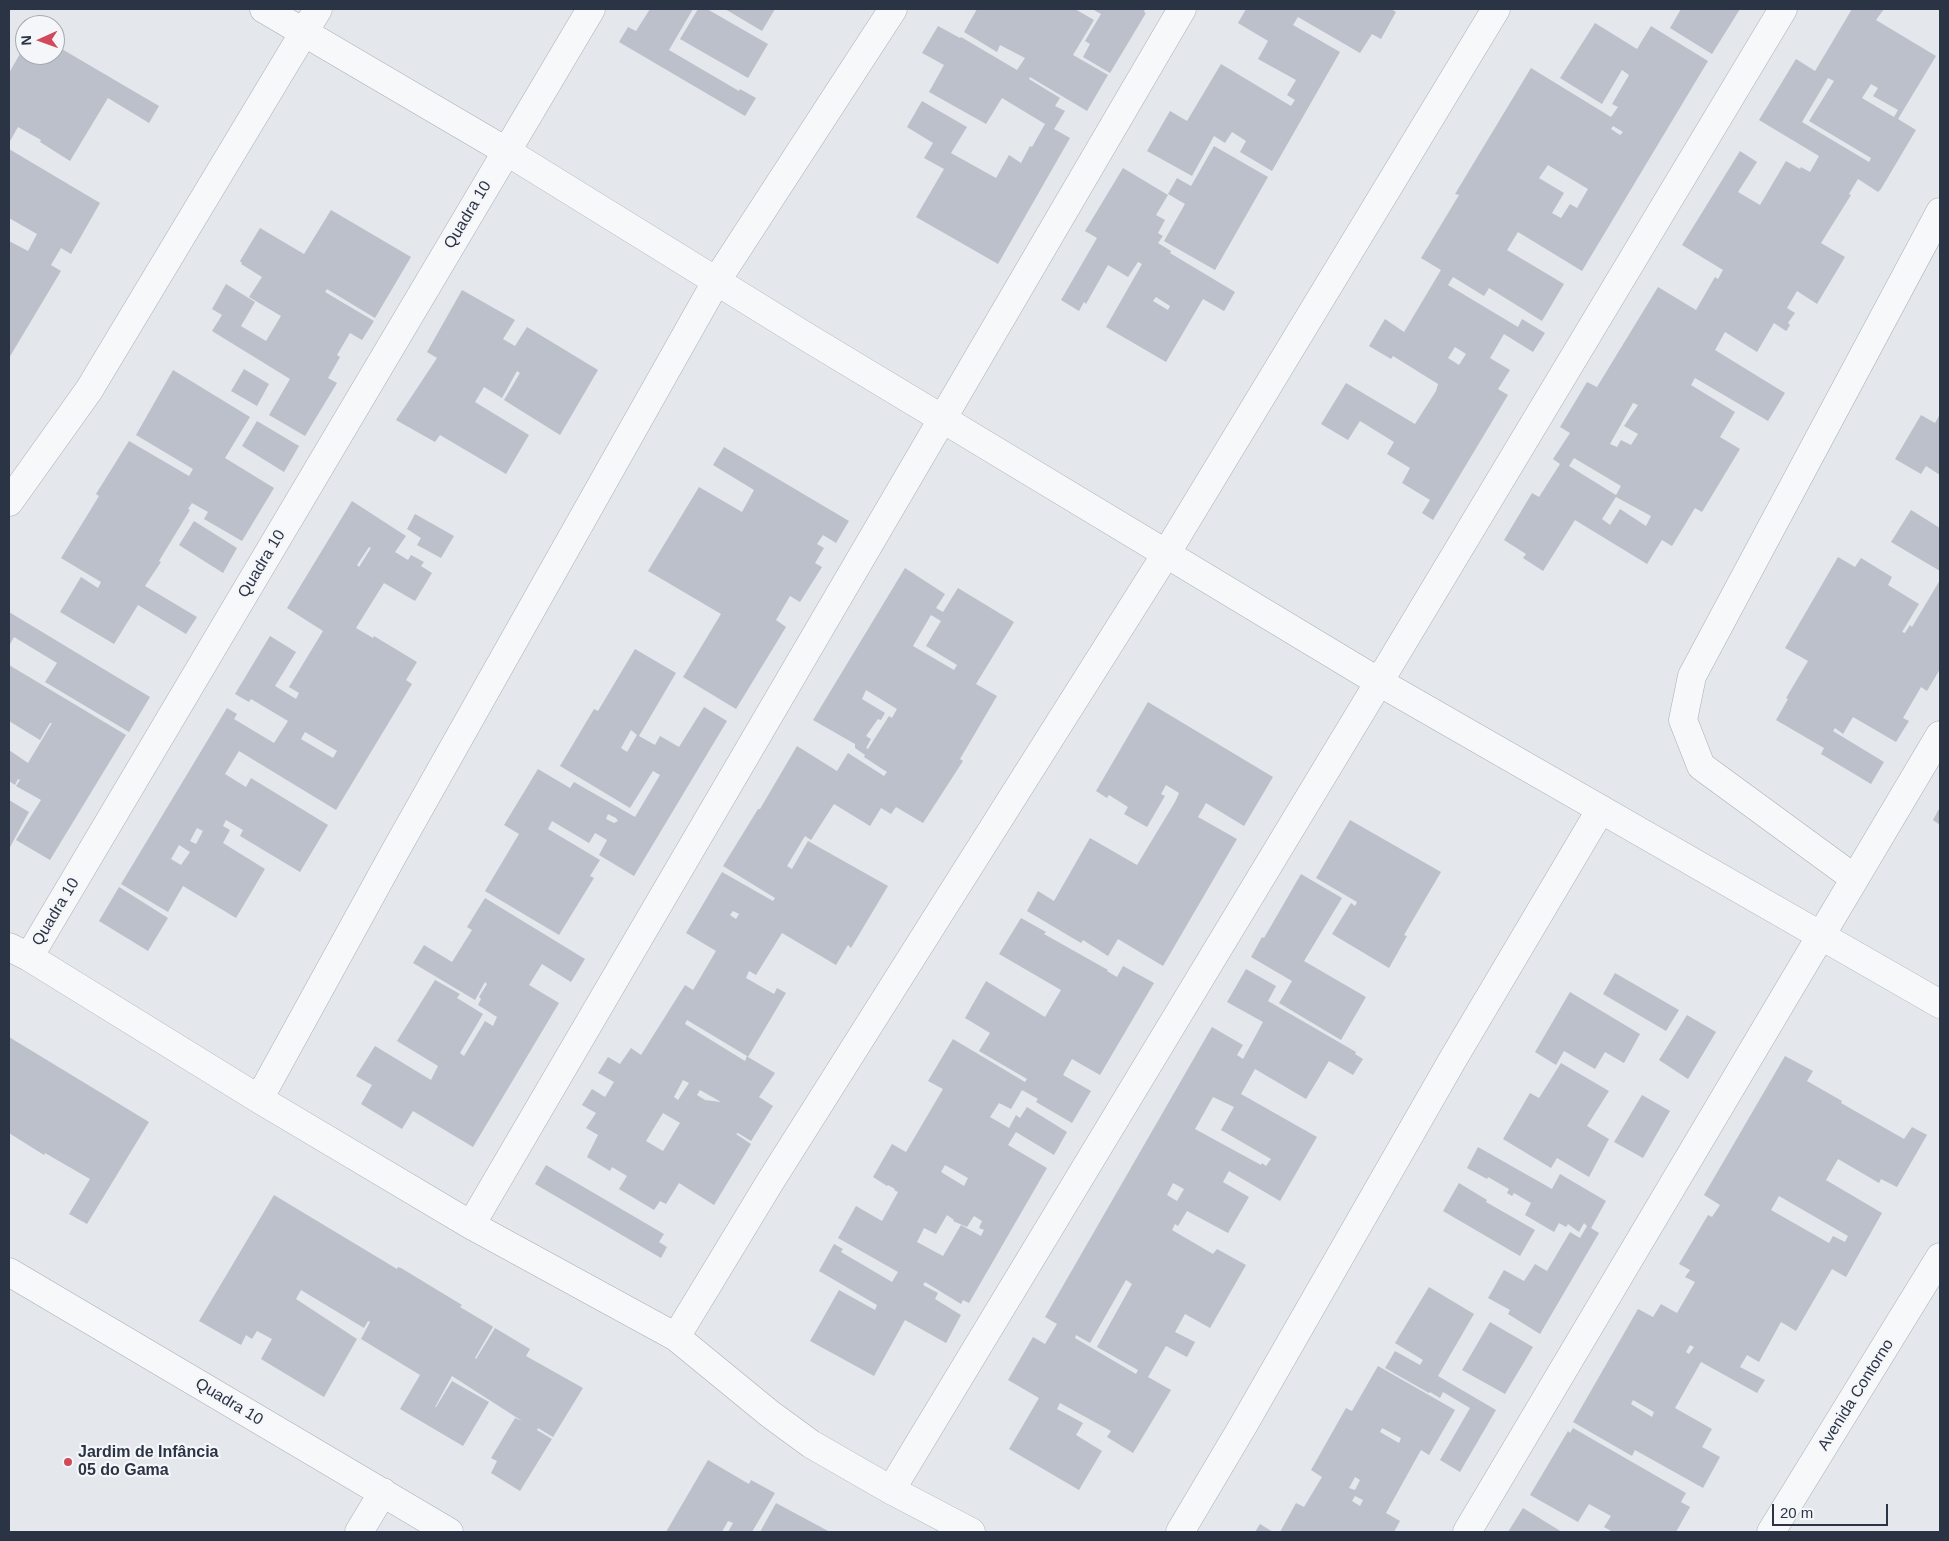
<!DOCTYPE html>
<meta charset="utf-8">
<style>
body{margin:0}
#map{position:relative;width:1949px;height:1541px;overflow:hidden;background:#e4e7ec;font-family:Arial,sans-serif}
canvas{display:block}
.frame{position:absolute;inset:0;border:10px solid #2b3445;pointer-events:none}
.north{position:absolute;left:15px;top:15px;width:50px;height:50px;box-sizing:border-box;background:#f4f6f9;border:1px solid #a4a8b1;border-radius:50%;rotate:268deg;font-size:14px;font-weight:700;line-height:20px;text-align:center;color:#2b3445}
.north::after{content:'';display:block;margin:auto;width:18px;height:22px;background:#d1495b;clip-path:polygon(50% 0,100% 100%,50% 72%,0 100%)}
.scale{position:absolute;left:1772px;top:1504px;width:116px;height:22px;box-sizing:border-box;border:2px solid #2b3445;border-top:0;padding-left:6px;font-size:15px;line-height:18px;white-space:nowrap;color:#2b3445;-webkit-text-stroke:4px #f4f6f9;paint-order:stroke}
</style>
<div id="map">
<canvas width="1949" height="1541"></canvas>
<div class="frame"></div>
<div class="north">N</div>
<div class="scale">20 m</div>
</div>
<script>
const context = document.querySelector('canvas').getContext('2d');
context.lineJoin = 'round';
function fillPath(path, color) { context.fillStyle = color; context.fill(path, 'evenodd'); }
const toPath = rows => new Path2D(rows.map(r => 'M' + r).join(''));
function stroke(path, color, width, dash) { context.strokeStyle = color; context.lineWidth = width; context.lineCap = dash ? 'butt' : 'round'; context.setLineDash(dash || []); context.stroke(path); }
function write(font, color, halo, rows, align = 'center') {
  context.font = font + ' Arial,sans-serif'; context.lineWidth = 4.5; context.setLineDash([]); context.textBaseline = 'middle'; context.strokeStyle = halo; context.fillStyle = color; for (const [text, x, y, turn = 0] of rows) {
    context.save(); context.translate(x, y); context.rotate((+turn || 0) * Math.PI / 180); context.textAlign = isNaN(turn) ? turn : align; if (halo) context.strokeText(text, 0, 0); context.fillText(text, 0, 0); context.restore();
  }
}
const building = toPath([
 [650,9,693,9,669,50,739,91,740,89,756,98,745,116,619,42,628,27,636,31],
 [698,9,707,9,768,44,748,78,680,39],
 [725,9,775,9,762,31],
 [977,9,1075,9,1094,20,1073,55,1108,75,1087,111,1030,77,1029,79,1060,98,1055,106,1065,111,1054,129,1070,138,998,264,916,217,944,169,924,158,933,143,907,127,922,101,934,108,967,127,951,153,996,178,1009,155,1021,163,1030,146,1032,147,1045,124,1002,98,986,124,929,92,944,65,922,53,938,26,960,38,961,37,1017,70,1025,58,1000,45,997,52,964,32],
 [1092,9,1145,9,1144,12,1146,13,1110,73,1083,57,1090,44,1085,41,1101,14],
 [1246,9,1391,9,1396,12,1381,39,1372,34,1360,53,1298,17,1293,25,1340,52,1272,171,1240,152,1246,141,1232,132,1225,143,1214,136,1192,176,1147,151,1170,111,1187,121,1221,64,1291,106,1295,100,1287,95,1296,80,1258,59,1268,41,1238,23],
 [1681,9,1740,9,1712,54,1670,28],
 [1852,9,1884,9,1876,20,1936,56,1898,119,1916,130,1881,189,1878,192,1858,179,1849,194,1851,195,1821,243,1845,257,1817,304,1797,291,1787,308,1795,313,1788,323,1790,325,1787,330,1786,331,1774,323,1757,352,1725,332,1715,350,1785,393,1768,421,1695,378,1691,385,1735,412,1720,437,1740,449,1702,512,1695,508,1672,546,1662,540,1647,564,1575,520,1543,571,1523,558,1526,554,1504,540,1532,493,1539,497,1560,464,1553,459,1570,433,1560,427,1587,382,1597,387,1658,287,1696,310,1715,277,1718,279,1723,270,1682,245,1740,151,1757,162,1738,192,1760,205,1786,161,1800,169,1801,167,1810,172,1819,156,1759,120,1796,59,1815,71],
 [1828,78,1834,81,1809,121,1871,158,1869,162,1802,122],
 [1871,84,1878,88,1873,96,1898,110,1894,117,1862,98],
 [1633,403,1638,405,1624,426,1638,434,1631,445,1621,440,1617,447,1610,444],
 [1574,458,1621,486,1616,495,1569,466],
 [1616,497,1651,516,1646,526,1620,509,1610,525,1602,519],
 [1595,23,1637,49,1651,26,1708,61,1582,271,1518,232,1507,250,1564,284,1542,321,1489,288,1484,296,1453,277,1448,285,1518,327,1522,319,1545,333,1533,352,1504,334,1490,358,1510,370,1498,389,1508,395,1433,520,1422,513,1430,500,1402,483,1410,468,1387,454,1394,442,1360,421,1348,440,1321,424,1346,383,1415,424,1436,391,1438,384,1393,356,1391,359,1369,346,1385,319,1404,332,1441,270,1421,258,1459,195,1455,194,1531,68,1611,117,1618,107,1612,104,1629,75,1622,70,1602,104,1560,78],
 [1613,126,1623,132,1620,135,1611,129],
 [1548,165,1588,189,1577,208,1570,204,1561,218,1552,213,1564,193,1539,178],
 [1455,347,1466,354,1459,365,1448,358],
 [25,45,25,55,55,55,55,45,159,106,149,123,108,98,70,161,40,142,41,140,18,127,9,143,9,73],
 [1214,146,1268,177,1215,270,1164,241,1185,204,1168,194,1177,178,1191,186],
 [9,149,100,203,71,254,61,248,51,265,61,271,9,358,9,241,28,251,37,234,9,218],
 [1123,168,1168,195,1156,215,1165,220,1158,233,1163,236,1158,243,1171,251,1170,253,1235,292,1224,311,1203,299,1166,362,1106,327,1142,264,1138,262,1128,277,1108,265,1086,304,1084,302,1079,311,1061,300,1097,238,1085,231],
 [1156,297,1170,306,1168,310,1153,301],
 [331,210,411,257,375,318,327,289,325,292,374,321,362,340,350,333,337,355,340,357,328,378,337,383,305,436,269,415,290,379,212,331,222,315,212,309,226,284,255,302,241,326,266,341,281,316,249,297,262,277,241,264,242,263,240,261,260,228,304,254],
 [462,290,515,320,503,339,515,346,527,327,598,370,560,435,504,400,520,373,517,371,502,398,484,387,475,402,529,435,506,474,440,435,435,442,396,420,437,358,427,352],
 [244,369,269,384,257,406,231,391],
 [173,370,250,417,225,458,274,488,242,541,204,519,208,512,192,503,188,509,190,510,159,561,161,562,145,586,197,617,186,634,138,605,114,644,60,612,81,577,98,588,101,582,61,558,99,496,96,494,129,441,189,476,193,469,136,435],
 [1940,414,1940,475,1926,466,1921,474,1895,459,1921,415,1935,423],
 [257,421,299,446,284,472,242,446],
 [724,447,849,521,836,543,823,535,817,544,824,548,815,563,822,567,800,602,790,596,776,620,786,627,736,709,683,677,721,614,648,571,699,487,742,512,754,490,713,465],
 [352,501,406,536,395,552,408,560,411,555,424,562,421,566,432,573,415,601,384,583,356,628,373,638,374,636,417,662,406,680,412,684,336,810,239,751,225,774,246,787,251,778,328,825,300,872,240,836,243,830,226,820,223,826,230,830,223,843,265,869,236,918,183,886,168,912,121,884,227,708,237,714,234,719,274,743,288,721,251,699,249,702,235,694,270,636,296,652,275,686,296,699,299,693,289,687,323,631,287,608],
 [369,547,371,548,359,567,357,565],
 [305,732,337,751,333,758,301,739],
 [197,828,203,831,196,844,190,841],
 [179,845,190,852,181,865,171,859],
 [1911,510,1940,528,1940,571,1891,542],
 [415,514,454,536,441,558,417,545,421,538,407,529],
 [194,521,237,548,223,573,179,545],
 [1838,557,1855,567,1861,558,1892,577,1888,585,1919,604,1902,632,1905,633,1910,625,1912,627,1940,580,1940,669,1927,691,1921,687,1903,718,1909,721,1896,742,1853,717,1843,734,1835,728,1833,731,1884,762,1871,784,1821,754,1824,748,1776,720,1788,699,1786,698,1808,661,1785,648],
 [905,568,945,594,936,608,943,612,958,588,1014,622,976,684,997,696,960,759,963,761,923,823,896,807,891,814,881,808,870,826,834,804,811,840,805,836,787,866,792,869,808,841,888,886,851,948,848,945,836,965,782,933,756,975,749,971,746,978,774,994,777,988,786,993,748,1057,775,1073,759,1097,773,1106,751,1141,738,1133,736,1134,751,1144,714,1205,679,1183,666,1204,660,1201,654,1210,619,1189,627,1176,612,1167,610,1171,587,1157,598,1135,586,1128,596,1113,582,1105,592,1089,605,1097,614,1082,598,1073,608,1057,620,1064,631,1048,641,1055,685,985,693,990,716,951,686,933,722,872,773,901,775,898,723,866,758,809,760,809,797,746,837,771,848,753,884,776,887,772,864,757,865,755,855,748,855,744,813,720],
 [931,615,941,621,926,646,957,665,954,670,913,646],
 [866,690,897,709,892,718,889,716,868,749,866,748,871,739,866,736,878,719,881,720,885,713,862,699],
 [733,911,739,914,736,919,730,915],
 [687,1020,747,1056,745,1061,685,1024],
 [683,1080,689,1083,678,1100,674,1097],
 [700,1090,721,1102,705,1100,697,1095],
 [663,1113,680,1123,663,1151,646,1141],
 [9,612,150,697,129,732,45,682,57,663,14,637,9,646],
 [635,649,676,673,639,736,655,745,660,736,679,747,704,707,727,721,634,876,599,855,607,840,595,833,589,843,552,821,548,829,600,860,590,876,594,878,559,935,485,891,519,834,504,825,538,769,570,788,574,782,635,817,660,775,653,771,630,808,560,766,594,709,598,711],
 [631,730,637,735,627,752,621,748],
 [608,814,616,818,618,821,614,823,606,819],
 [9,665,126,735,50,860,16,840,41,800,16,786,20,780,18,779,15,785,9,781,9,750,28,763,52,723,50,723,40,740,9,721],
 [1148,702,1273,777,1244,826,1206,803,1198,817,1237,839,1163,966,1118,939,1108,956,1083,940,1081,943,1027,911,1038,891,1054,901,1090,838,1137,865,1175,802,1179,793,1166,785,1161,794,1165,796,1147,827,1124,814,1128,807,1109,795,1107,798,1096,791],
 [9,800,29,812,9,849],
 [1940,807,1940,825,1933,820],
 [1350,820,1441,872,1404,935,1407,936,1389,968,1332,934,1351,903,1355,906,1357,902,1316,878],
 [1301,874,1342,898,1304,961,1366,997,1341,1040,1279,1003,1292,981,1251,957,1262,937,1264,938],
 [119,887,168,918,148,951,99,921],
 [485,898,585,959,571,982,542,964,529,985,559,1003,473,1147,413,1111,402,1129,361,1104,372,1085,356,1076,375,1046,431,1080,438,1066,397,1041,435,980,460,994,457,998,483,1014,460,1053,464,1056,485,1021,493,1026,497,1017,478,1005,481,999,479,997,487,984,485,982,475,1000,413,963,424,945,452,962,472,930,467,927],
 [1021,918,1046,932,1044,934,1108,970,1107,971,1117,977,1123,966,1154,983,1100,1075,1072,1059,1063,1075,1091,1091,1072,1123,1036,1102,1038,1099,1022,1090,1011,1109,999,1103,990,1117,1009,1128,1016,1115,1020,1118,1027,1107,1067,1132,1054,1155,1016,1132,1008,1145,1047,1168,969,1303,963,1300,961,1304,925,1282,923,1285,938,1293,935,1299,961,1315,946,1343,905,1320,874,1376,810,1341,839,1290,875,1310,877,1305,819,1271,834,1244,843,1249,841,1252,892,1282,898,1272,838,1238,856,1206,882,1221,898,1192,894,1190,895,1189,888,1185,887,1186,873,1177,892,1144,906,1152,943,1089,928,1081,953,1039,1025,1082,1027,1079,979,1051,990,1033,965,1018,986,981,1045,1017,1061,990,999,954],
 [945,1165,968,1178,964,1186,941,1172],
 [947,1215,954,1220,953,1221,967,1227,974,1216,982,1221,979,1228,984,1230,981,1236,961,1225,943,1256,917,1242,924,1228,936,1234],
 [1246,969,1276,986,1268,1001,1356,1052,1355,1054,1363,1059,1353,1075,1329,1061,1306,1099,1255,1069,1241,1094,1317,1137,1280,1201,1229,1171,1223,1182,1249,1197,1228,1233,1187,1211,1178,1226,1175,1224,1172,1230,1213,1254,1217,1249,1246,1265,1210,1328,1185,1314,1175,1332,1195,1342,1187,1357,1166,1346,1148,1377,1171,1390,1133,1453,1107,1437,1111,1431,1060,1403,1057,1409,1083,1423,1076,1435,1102,1451,1079,1490,1009,1449,1039,1398,1008,1380,1033,1337,1045,1344,1057,1324,1045,1317,1212,1027,1243,1045,1237,1055,1243,1059,1263,1022,1227,1002],
 [1213,1097,1234,1107,1221,1130,1271,1159,1266,1166,1262,1163,1261,1165,1195,1129],
 [1173,1183,1184,1189,1177,1201,1167,1195],
 [1126,1280,1132,1284,1097,1347,1138,1370,1136,1374,1075,1338,1076,1335,1090,1343],
 [1615,973,1679,1010,1666,1031,1603,994],
 [1570,992,1640,1034,1624,1063,1605,1052,1595,1069,1564,1051,1556,1065,1535,1052],
 [1687,1015,1716,1032,1688,1079,1659,1060],
 [9,1037,149,1122,87,1224,69,1214,90,1179,45,1153,44,1155,9,1133],
 [1785,1056,1813,1071,1807,1081,1842,1101,1841,1103,1904,1139,1912,1127,1927,1135,1897,1187,1881,1179,1879,1183,1838,1159,1826,1180,1882,1213,1846,1277,1832,1269,1796,1331,1781,1322,1759,1362,1747,1355,1740,1367,1765,1380,1757,1393,1701,1362,1675,1408,1712,1429,1702,1447,1720,1457,1703,1488,1635,1450,1632,1456,1573,1422,1638,1309,1653,1317,1661,1304,1677,1313,1695,1282,1685,1277,1690,1270,1679,1264,1708,1215,1712,1217,1720,1205,1704,1195],
 [1779,1196,1848,1236,1845,1242,1833,1236,1829,1243,1771,1210],
 [1690,1345,1694,1347,1689,1354,1686,1352],
 [1633,1400,1654,1412,1652,1417,1631,1404],
 [1561,1063,1609,1091,1587,1126,1609,1139,1589,1177,1557,1158,1551,1168,1503,1139,1530,1093,1539,1098],
 [1642,1095,1670,1111,1643,1158,1614,1142],
 [1478,1147,1552,1189,1560,1174,1606,1201,1591,1228,1599,1233,1540,1334,1508,1314,1510,1310,1488,1298,1504,1270,1524,1281,1535,1264,1547,1271,1570,1232,1580,1238,1587,1226,1584,1223,1579,1232,1568,1224,1566,1227,1559,1223,1554,1232,1525,1215,1531,1203,1514,1193,1512,1196,1507,1193,1509,1189,1488,1177,1487,1179,1467,1168],
 [546,1165,664,1234,659,1242,667,1247,661,1258,535,1184],
 [1459,1183,1487,1200,1486,1202,1535,1230,1520,1256,1443,1211],
 [274,1195,397,1269,398,1267,401,1268,462,1305,460,1307,492,1326,493,1327,475,1358,476,1359,495,1328,530,1349,526,1356,583,1388,553,1437,538,1428,537,1430,552,1439,520,1491,491,1473,497,1461,491,1458,515,1418,522,1421,452,1376,435,1407,436,1407,452,1381,489,1402,463,1446,400,1409,420,1375,361,1339,370,1322,368,1321,364,1328,301,1290,296,1299,357,1339,324,1397,261,1359,272,1339,257,1331,252,1339,246,1335,241,1345,199,1321],
 [1429,1287,1474,1314,1438,1376,1496,1410,1460,1472,1440,1460,1470,1408,1443,1392,1440,1398,1430,1392,1429,1393,1385,1368,1395,1351,1420,1365,1423,1360,1395,1343],
 [1490,1322,1533,1347,1505,1394,1462,1370],
 [1378,1366,1455,1410,1429,1455,1421,1450,1386,1513,1400,1521,1394,1532,1280,1532,1296,1503,1304,1507,1322,1477,1311,1470,1346,1408,1352,1411],
 [1382,1428,1401,1438,1399,1443,1380,1432],
 [1355,1477,1360,1480,1355,1490,1349,1488],
 [1355,1496,1363,1500,1360,1506,1352,1501],
 [1573,1428,1686,1493,1681,1502,1690,1507,1676,1532,1613,1532,1604,1527,1611,1516,1589,1504,1578,1522,1530,1495,1568,1431,1570,1433],
 [708,1460,749,1484,751,1480,775,1493,752,1532,728,1532,733,1523,728,1521,722,1532,666,1532],
 [776,1503,830,1532,760,1532],
 [1523,1508,1562,1532,1508,1532],
 [1260,1524,1273,1532,1255,1532]
]);
const minor = toPath([
 [264,9,506,151,810,339,1379,682,1940,1004],
 [9,502,89,390,318,9],
 [1854,878,1701,766,1683,720,1692,676,1940,212],
 [9,947,29,957,591,9],
 [29,957,259,1099,471,1225,676,1337,770,1414,811,1444,891,1490,971,1532],
 [259,1099,393,855,717,280,893,9],
 [471,1225,1182,9],
 [9,1272,449,1532],
 [676,1337,770,1182,1166,554,1496,9],
 [891,1490,1379,682,1783,9],
 [359,1532,383,1492],
 [1180,1532,1244,1424,1453,1059,1601,809],
 [1467,1532,1940,735],
 [1771,1532,1940,1257]
]);
const markers = [
 [68,1462,5,"#d1495b"]
];
const streetNames = [
 ["Quadra 10",468,215,-59],
 ["Quadra 10",262,564,-59],
 ["Quadra 10",56,912,-59],
 ["Avenida Contorno",1856,1395,-58],
 ["Quadra 10",229,1402,31]
];
const poiNames = [
 ["Jardim de Infância",78,1453],
 ["05 do Gama",78,1471]
];
fillPath(building, '#bbc0ca');
stroke(minor, '#a9aeb7', 29);
stroke(minor, '#f7f8fa', 28);
for (const [x, y, r, color] of markers) { const dot = new Path2D(); dot.arc(x, y, r, 0, 2 * Math.PI); context.fillStyle = color; context.fill(dot); stroke(dot, '#f4f6f9', 2); }
write('16px', '#2b3445', '#f4f6f9', streetNames);
write('bold 16px', '#2b3445', '#f4f6f9', poiNames, 'left');
</script>
